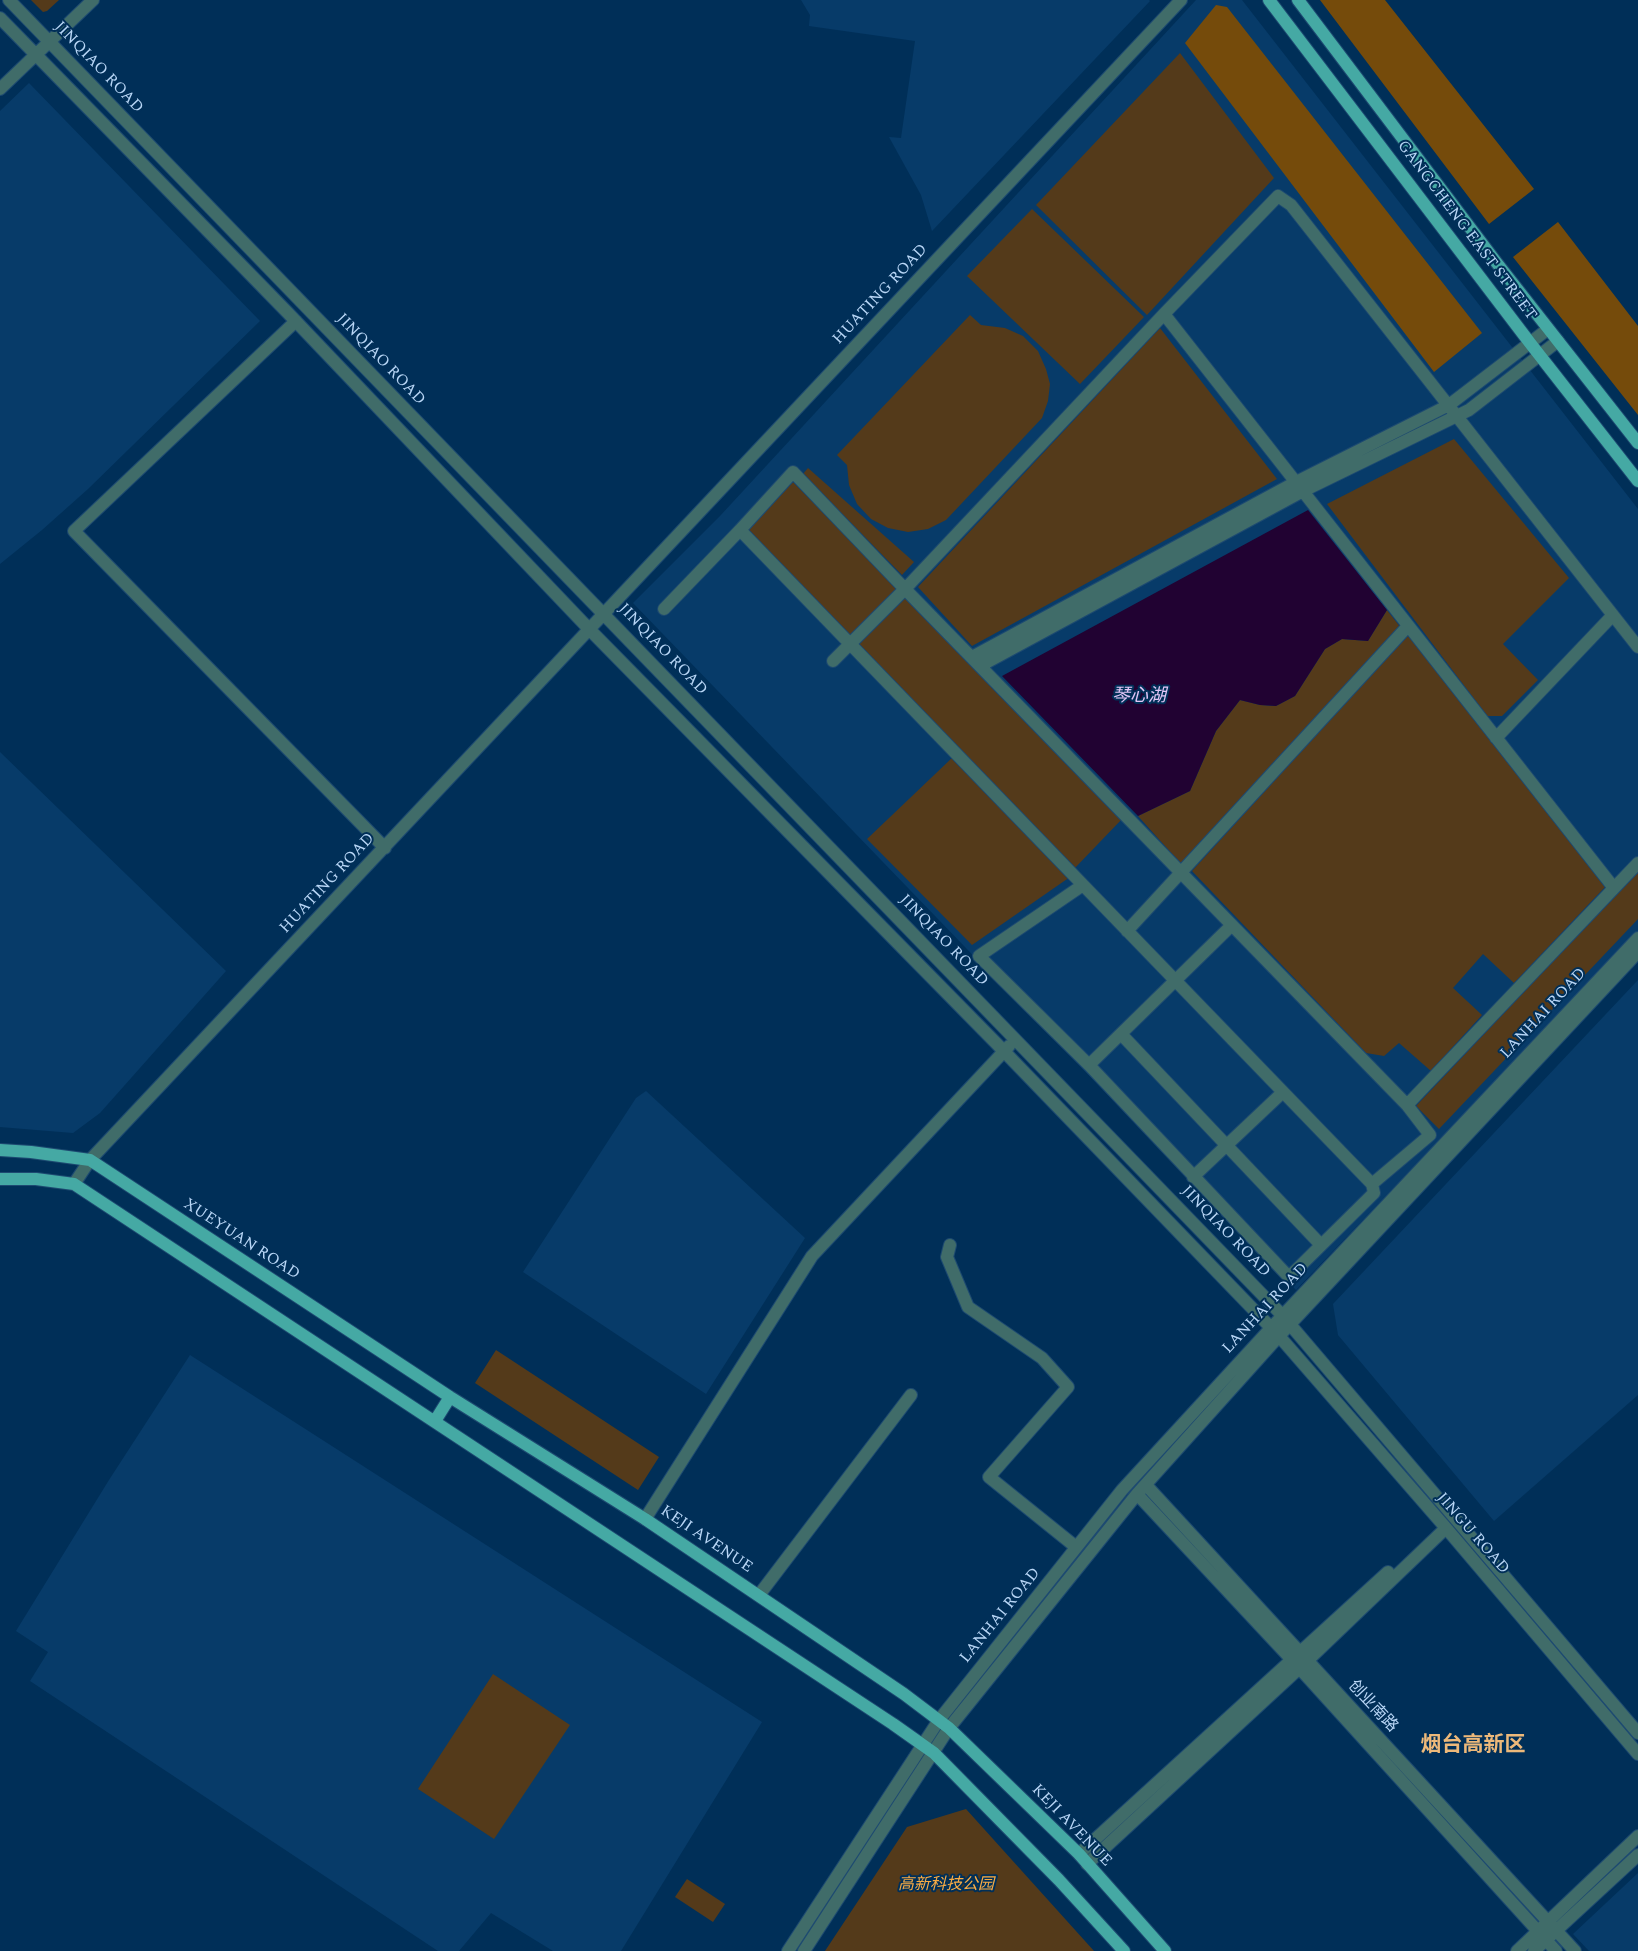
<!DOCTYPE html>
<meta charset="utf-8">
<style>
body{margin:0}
canvas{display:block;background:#002f58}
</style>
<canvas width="1638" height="1951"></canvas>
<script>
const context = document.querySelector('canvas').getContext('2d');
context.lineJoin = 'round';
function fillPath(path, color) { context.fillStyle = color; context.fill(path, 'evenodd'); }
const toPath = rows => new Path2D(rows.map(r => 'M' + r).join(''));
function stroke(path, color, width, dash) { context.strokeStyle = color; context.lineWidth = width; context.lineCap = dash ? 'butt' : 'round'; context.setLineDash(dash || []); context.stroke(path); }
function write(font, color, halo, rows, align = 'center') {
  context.font = font + ' Spectral,"Noto Sans SC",serif'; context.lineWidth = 4; context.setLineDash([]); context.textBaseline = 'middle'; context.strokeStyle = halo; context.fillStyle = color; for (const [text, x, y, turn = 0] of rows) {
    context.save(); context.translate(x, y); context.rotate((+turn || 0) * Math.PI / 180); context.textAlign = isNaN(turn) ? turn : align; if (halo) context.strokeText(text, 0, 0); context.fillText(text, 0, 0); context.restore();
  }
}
const built = toPath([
 [801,0,1149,0,1150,1,932,231,921,195,889,137,901,138,915,41,809,26,810,15],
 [1196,0,1242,0,1638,509,1638,932,1296,1290,633,603,720,516],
 [29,83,260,321,88,489,42,530,0,564,0,111],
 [0,752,226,971,100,1113,73,1133,0,1127],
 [1638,980,1638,1395,1494,1521,1338,1335,1333,1304],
 [646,1091,805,1238,706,1394,523,1272,636,1098],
 [190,1355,762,1722,621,1951,553,1951,491,1913,459,1951,438,1951,30,1681,48,1652,16,1631,109,1480],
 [1638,1873,1638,1951,1589,1951,1573,1934]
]);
const green = toPath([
 [31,0,59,0,47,11,43,12],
 [1180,53,1274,178,1147,315,1036,205],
 [1032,209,1144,317,1080,384,967,276],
 [970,315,981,325,1005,328,1023,336,1038,351,1046,369,1050,384,1048,401,1042,418,946,520,928,529,908,532,888,528,871,519,857,504,849,485,847,465,837,455],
 [1160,328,1277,479,972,646,918,587],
 [1454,439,1569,578,1503,644,1538,680,1502,716,1487,716,1327,504],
 [808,468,914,562,902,575,803,474],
 [793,482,900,590,850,640,748,530],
 [904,596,1122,819,1073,870,857,645],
 [1387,610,1401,628,1182,865,1138,816,1190,791,1216,731,1240,700,1260,705,1276,706,1295,696,1325,649,1342,639,1368,641],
 [1408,634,1605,887,1514,983,1483,954,1453,988,1482,1015,1431,1071,1399,1043,1384,1056,1366,1053,1192,871],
 [953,757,1070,877,972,945,867,839],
 [1638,871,1638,919,1439,1129,1416,1106],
 [496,1350,659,1457,638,1490,475,1383],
 [493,1674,570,1725,494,1839,418,1789],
 [966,1809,1094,1951,825,1951,907,1827],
 [687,1879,725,1904,713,1922,675,1897]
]);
const forest = toPath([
 [1320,0,1385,0,1534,189,1489,224],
 [1216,5,1227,7,1482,333,1434,372,1185,43],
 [1558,222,1638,326,1638,415,1513,257]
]);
const water = toPath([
 [1308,510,1387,610,1368,641,1342,639,1325,649,1295,696,1276,706,1260,705,1240,700,1216,731,1190,791,1138,816,1002,676]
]);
const minor = toPath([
 [9,0,1282,1315,1638,1733],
 [0,18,288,313,590,630,996,1043,1279,1336,1446,1528,1638,1754],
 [0,89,93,0],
 [1164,314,1614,888],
 [296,321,74,531,385,848],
 [740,530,1372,1184,1430,1135,1407,1105],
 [664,609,740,530,793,472,905,589,833,661],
 [1638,647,1291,205,1278,196,1164,314,905,589,1407,1105,1638,863],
 [972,657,1296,482,1449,405,1548,329],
 [980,666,1303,491,1469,410,1558,341],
 [1496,738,1613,615],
 [1083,885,979,956,1089,1065,1289,1277,1374,1193,1372,1184],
 [1127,931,1408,626],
 [1121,1034,1321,1245],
 [1089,1065,1232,925],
 [1193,1177,1283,1092],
 [74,1184,90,1160,1181,0],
 [950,1245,947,1257,968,1307,1042,1358,1068,1387,989,1477,1076,1547],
 [1146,1485,1575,1951],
 [1137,1494,1292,1660,1556,1951],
 [645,1519,812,1256,1009,1046],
 [759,1595,911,1395],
 [1079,1854,1388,1572],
 [1087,1864,1307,1661,1446,1528],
 [788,1951,939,1720,1122,1490,1271,1328,1638,938],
 [804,1951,949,1728,1137,1494,1279,1336,1638,952],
 [1517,1951,1638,1836],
 [1534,1951,1638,1855]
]);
const major = toPath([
 [1269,0,1530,343,1638,481],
 [1298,0,1496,262,1638,443],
 [0,1150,31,1152,90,1160,450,1397,645,1519,904,1694,949,1728,1079,1854,1165,1951],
 [0,1179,36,1179,74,1184,893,1724,934,1753,1059,1880,1124,1951],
 [435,1421,450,1397]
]);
const streetNames = [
 ["JINQIAO ROAD",98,68,46],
 ["GANGCHENG EAST STREET",1466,231,53],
 ["HUATING ROAD",881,295,-47],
 ["JINQIAO ROAD",380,360,46],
 ["JINQIAO ROAD",662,650,46],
 ["HUATING ROAD",328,884,-47],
 ["JINQIAO ROAD",943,941,46],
 ["LANHAI ROAD",1544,1014,-47],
 ["JINQIAO ROAD",1225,1232,46],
 ["XUEYUAN ROAD",241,1240,33],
 ["LANHAI ROAD",1266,1309,-47],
 ["JINGU ROAD",1472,1534,49],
 ["KEJI AVENUE",706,1540,34],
 ["LANHAI ROAD",1001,1616,-51],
 ["创业南路",1372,1707,47],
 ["KEJI AVENUE",1071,1826,46]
];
const parkNames = [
 ["高新科技公园",946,1886]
];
const waterNames = [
 ["琴心湖",1139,697]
];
const districtNames = [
 ["烟台高新区",1473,1747]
];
fillPath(built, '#073b69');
fillPath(green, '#543a1a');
fillPath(forest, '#754b0b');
fillPath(water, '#210232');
stroke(minor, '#1d4a71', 14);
stroke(major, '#1d4a71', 14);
stroke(minor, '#406c69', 12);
stroke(major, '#45a9a4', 12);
write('16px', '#b8d6f6', '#002f58', streetNames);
write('italic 16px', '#f9ac44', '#002f58', parkNames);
write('italic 18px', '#e2c6f7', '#002f58', waterNames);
write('bold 21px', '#edb97a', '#002f58', districtNames);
</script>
